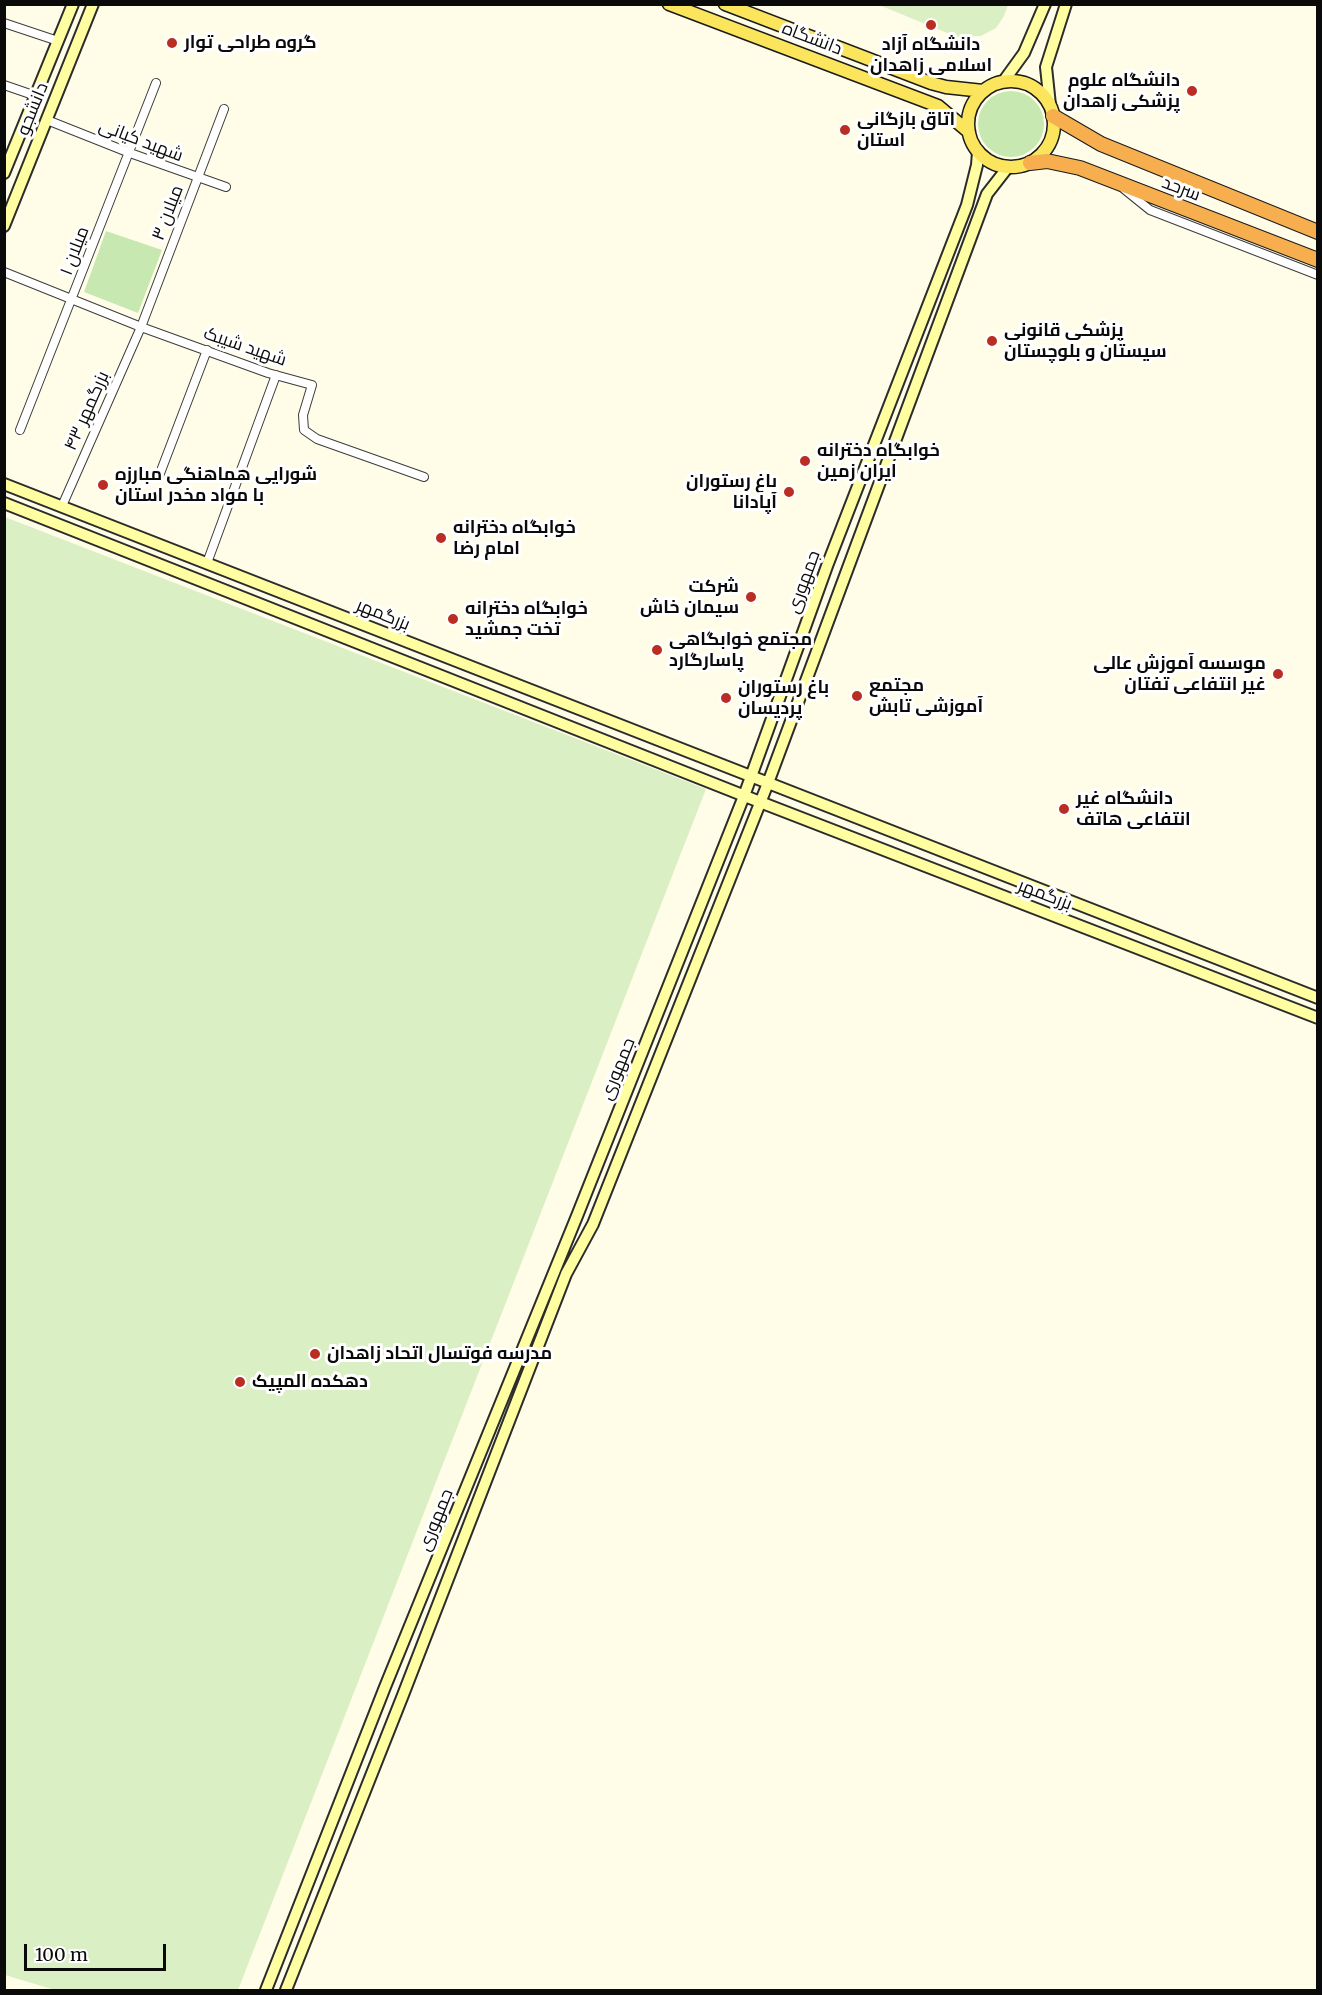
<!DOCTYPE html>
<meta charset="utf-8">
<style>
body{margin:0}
#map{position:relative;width:1322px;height:1995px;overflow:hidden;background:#fffde7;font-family:Merriweather,serif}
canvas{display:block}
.frame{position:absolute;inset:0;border:6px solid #0a0a0a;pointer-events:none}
.scale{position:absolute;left:24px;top:1944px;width:142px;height:27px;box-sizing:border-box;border:3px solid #0a0a0a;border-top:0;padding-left:8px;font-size:18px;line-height:21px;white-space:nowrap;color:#0a0a0a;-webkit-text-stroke:4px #fff;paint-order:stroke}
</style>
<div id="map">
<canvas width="1322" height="1995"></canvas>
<div class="frame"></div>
<div class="scale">100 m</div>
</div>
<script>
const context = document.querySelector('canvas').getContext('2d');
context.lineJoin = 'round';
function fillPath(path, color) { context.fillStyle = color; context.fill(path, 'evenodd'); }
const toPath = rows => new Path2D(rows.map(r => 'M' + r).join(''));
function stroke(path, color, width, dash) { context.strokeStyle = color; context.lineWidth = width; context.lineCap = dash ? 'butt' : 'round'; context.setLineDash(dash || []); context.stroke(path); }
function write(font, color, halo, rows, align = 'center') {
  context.font = font + ' Merriweather,Cairo,serif'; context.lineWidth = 6; context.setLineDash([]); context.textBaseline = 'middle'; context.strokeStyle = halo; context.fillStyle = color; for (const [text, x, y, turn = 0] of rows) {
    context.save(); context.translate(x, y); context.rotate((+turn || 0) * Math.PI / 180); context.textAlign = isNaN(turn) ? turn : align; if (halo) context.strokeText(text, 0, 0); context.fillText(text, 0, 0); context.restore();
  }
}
const green = toPath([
 '978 124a33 33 0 1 1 66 0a33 33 0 1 1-66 0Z',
 [106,231,162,250,138,313,84,292]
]);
const pitch = toPath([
 [879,5,1008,5,1004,16,996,28,981,36,957,37],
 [5,517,706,789,238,1990,55,1990,5,1975]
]);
const street = toPath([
 [4,23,58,41],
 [4,85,36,96],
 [47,120,130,153,226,187],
 [1124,189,1150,210,1318,275],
 [4,272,141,327,268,373,312,385,303,415,304,430,317,439,424,477],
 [20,430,156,83],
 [159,476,207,350],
 [62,506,141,327,224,109],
 [207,563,276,375]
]);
const secondary = toPath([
 [1003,82,1024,53,1045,4],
 [1050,105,1046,67,1066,4],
 [4,173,73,4],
 [4,226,93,4],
 [4,484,1318,998],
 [4,503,760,802,1318,1018],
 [266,1990,385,1687,577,1216,744,796,827,566,967,205,977,165,978,152],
 [286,1990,403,1695,566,1274,593,1224,768,783,987,194,1008,167]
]);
const primary = toPath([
 [669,4,938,106,969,132],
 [725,4,931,83,946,87,983,91],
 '968 124a43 43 0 1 1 86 0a43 43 0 1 1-86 0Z'
]);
const highway = toPath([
 [1053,116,1101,144,1318,232],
 [1030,163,1047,161,1080,168,1318,260]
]);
const markers = [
 [931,25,6,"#b92d23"],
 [172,43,6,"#b92d23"],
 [1192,91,6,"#b92d23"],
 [845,130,6,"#b92d23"],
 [992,341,6,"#b92d23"],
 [805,461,6,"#b92d23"],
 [103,485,6,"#b92d23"],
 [789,492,6,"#b92d23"],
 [441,538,6,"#b92d23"],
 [751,597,6,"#b92d23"],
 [453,619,6,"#b92d23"],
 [657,650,6,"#b92d23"],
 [1278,674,6,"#b92d23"],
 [857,696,6,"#b92d23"],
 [726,698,6,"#b92d23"],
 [1064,809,6,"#b92d23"],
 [315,1354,6,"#b92d23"],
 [240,1382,6,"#b92d23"]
];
const streetNames = [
 ["دانشگاه",812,39,21],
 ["دانشجو",33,109,-68],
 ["شهید کیانی",141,141,21],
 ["سرحد",1181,189,21],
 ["میلان ۳",168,213,-69],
 ["میلان ۱",75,251,-69],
 ["شهید شیبک",245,347,19],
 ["بزرگمهر ۴۳",87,411,-66],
 ["جمهوری",804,582,-70],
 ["بزرگمهر",383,615,22],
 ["بزرگمهر",1045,895,21],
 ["جمهوری",618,1069,-68],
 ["جمهوری",436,1520,-68]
];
const poiNames = [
 ["گروه طراحی توار",184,43],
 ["دانشگاه آزاد",931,45,"center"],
 ["اسلامی زاهدان",931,66,"center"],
 ["دانشگاه علوم",1180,81,"right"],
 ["پزشکی زاهدان",1180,102,"right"],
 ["اتاق بازگانی",857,120],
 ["استان",857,141],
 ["پزشکی قانونی",1004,331],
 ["سیستان و بلوچستان",1004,352],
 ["خوابگاه دخترانه",817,451],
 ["ایران زمین",817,472],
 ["شورایی هماهنگی مبارزه",115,475],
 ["با مواد مخدر استان",115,496],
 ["باغ رستوران",777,482,"right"],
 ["آپادانا",777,503,"right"],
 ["خوابگاه دخترانه",453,528],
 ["امام رضا",453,549],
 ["شرکت",739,587,"right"],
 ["سیمان خاش",739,608,"right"],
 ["خوابگاه دخترانه",465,609],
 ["تخت جمشید",465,630],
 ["مجتمع خوابگاهی",669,640],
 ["پاسارگارد",669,661],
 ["موسسه آموزش عالی",1266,664,"right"],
 ["غیر انتفاعی تفتان",1266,685,"right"],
 ["مجتمع",869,686],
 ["آموزشی تابش",869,707],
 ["باغ رستوران",738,688],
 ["پردیسان",738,709],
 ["دانشگاه غیر",1076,799],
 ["انتفاعی هاتف",1076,820],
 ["مدرسه فوتسال اتحاد زاهدان",327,1354],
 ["دهکده المپیک",252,1382]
];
fillPath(green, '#c8e8b2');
fillPath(pitch, '#dbefc4');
stroke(street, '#3d3d3d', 10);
stroke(secondary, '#2c2c2c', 14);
stroke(primary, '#1b1b1b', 15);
stroke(highway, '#1b1b1b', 16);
stroke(street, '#fff', 8);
stroke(secondary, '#ffffa2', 10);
stroke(primary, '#fae55c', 12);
stroke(highway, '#f6ae4f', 14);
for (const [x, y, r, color] of markers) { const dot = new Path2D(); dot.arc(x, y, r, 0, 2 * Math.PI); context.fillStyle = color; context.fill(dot); stroke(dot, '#fff', 2); }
write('18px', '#0a0a0a', '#fff', streetNames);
write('bold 18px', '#0a0a0a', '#fff', poiNames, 'left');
</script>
